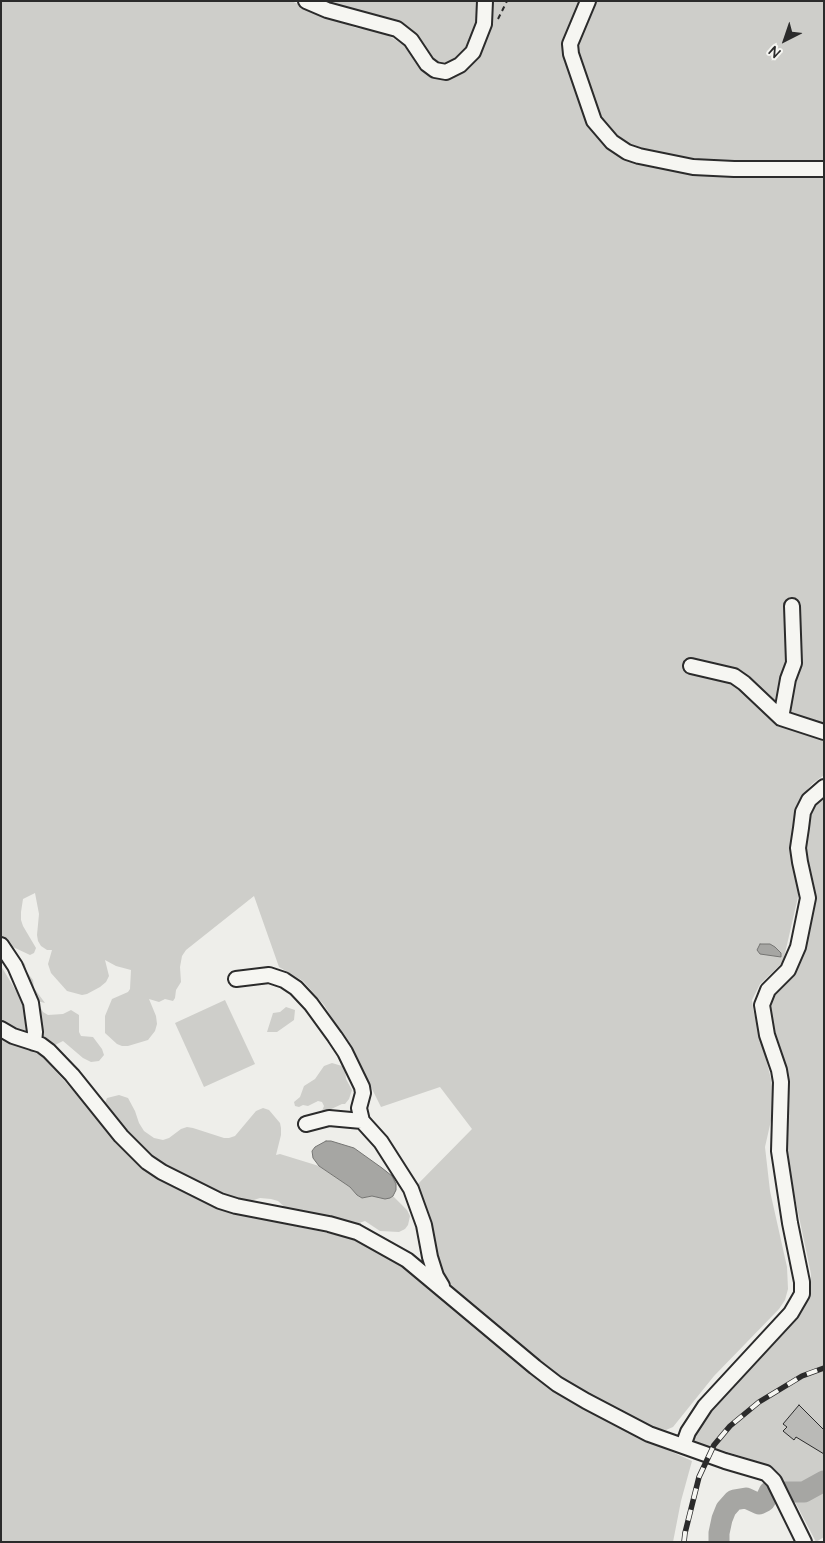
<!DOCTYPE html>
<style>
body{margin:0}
#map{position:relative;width:825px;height:1543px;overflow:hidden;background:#eeeeea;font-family:"Architects Daughter",sans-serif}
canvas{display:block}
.frame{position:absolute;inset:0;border:2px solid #2b2b2b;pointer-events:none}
.north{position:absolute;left:760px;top:15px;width:50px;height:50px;-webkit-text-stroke:4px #f6f6f2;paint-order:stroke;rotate:221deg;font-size:14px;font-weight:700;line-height:20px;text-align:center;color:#2b2b2b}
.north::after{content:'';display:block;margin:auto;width:18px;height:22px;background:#2b2b2b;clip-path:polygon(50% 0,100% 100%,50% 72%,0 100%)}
</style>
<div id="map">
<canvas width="825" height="1543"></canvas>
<div class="frame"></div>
<div class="north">N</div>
</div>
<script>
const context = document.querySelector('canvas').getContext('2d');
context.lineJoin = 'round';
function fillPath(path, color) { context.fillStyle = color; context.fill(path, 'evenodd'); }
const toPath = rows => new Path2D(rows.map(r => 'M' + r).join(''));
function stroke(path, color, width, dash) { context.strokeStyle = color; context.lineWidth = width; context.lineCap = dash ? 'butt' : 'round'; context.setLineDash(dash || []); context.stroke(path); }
const green = toPath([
 [1,1,291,1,356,28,373,30,386,34,432,63,418,44,316,1,824,1,824,775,812,784,801,797,794,816,791,843,798,880,798,897,783,962,760,984,752,1000,753,1009,771,1079,774,1101,772,1116,765,1147,770,1191,787,1267,788,1289,785,1300,779,1309,714,1376,673,1427,666,1430,646,1426,555,1378,462,1300,445,1282,414,1188,472,1129,440,1087,381,1107,355,1055,324,1005,303,981,279,967,254,896,186,950,182,956,180,967,181,982,176,990,175,998,173,1001,165,999,159,1002,149,999,156,1016,157,1024,155,1031,148,1040,128,1046,122,1046,117,1044,105,1033,105,1016,112,999,128,992,130,989,131,970,116,966,105,960,109,976,106,982,100,987,87,994,82,995,67,991,51,973,48,964,52,950,47,950,41,946,38,941,37,935,39,914,35,893,23,899,21,912,21,920,23,926,36,948,34,953,30,955,13,947,10,950,1,938],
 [824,794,824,1473,807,1483,792,1488,785,1488,764,1465,747,1458,721,1450,688,1443,704,1415,766,1351,785,1328,807,1298,810,1287,811,1274,790,1174,787,1148,784,1146,767,1012,774,993,810,921,815,900,807,865,806,830,810,811,815,801],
 [14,957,22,961,25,964,26,971,33,980,34,988,45,1003,37,1001,43,1012,48,1015,63,1014,71,1010,79,1015,79,1032,81,1036,93,1037,102,1049,104,1055,99,1061,91,1062,83,1058,63,1041,55,1045,49,1045,37,1039],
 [1,966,21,999,27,1018,29,1036,12,1030,1,1022],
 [225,1000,255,1064,204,1087,175,1023],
 [286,1007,295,1010,294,1020,277,1032,267,1032,273,1013,280,1012],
 [1,1035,15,1043,42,1056,121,1144,236,1213,355,1239,393,1258,570,1399,611,1424,692,1461,681,1501,673,1542,1,1542],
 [332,1063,342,1066,345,1068,346,1079,352,1090,349,1099,345,1104,342,1104,325,1112,322,1111,324,1106,322,1102,318,1101,308,1106,303,1105,299,1107,295,1106,294,1102,300,1097,304,1086,315,1079,324,1066],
 [119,1095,128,1098,135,1111,139,1123,144,1131,154,1138,163,1140,169,1138,181,1129,187,1127,193,1128,224,1138,229,1138,235,1136,256,1111,263,1108,269,1110,280,1123,281,1128,281,1135,276,1155,280,1154,319,1166,350,1187,357,1195,362,1198,372,1196,390,1198,393,1196,407,1210,410,1216,408,1225,405,1229,399,1232,380,1231,365,1221,356,1224,348,1223,311,1217,306,1212,300,1210,294,1212,288,1210,278,1201,271,1199,260,1198,244,1203,237,1202,157,1165,103,1108,107,1098],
 [824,1487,824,1537,816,1542,794,1500,818,1491]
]);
const water = toPath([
 [760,944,770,944,775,947,781,953,781,957,760,954,757,950,760,944],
 [326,1141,331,1141,354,1148,382,1168,392,1176,396,1184,396,1190,393,1196,390,1198,385,1199,372,1196,362,1198,357,1195,350,1187,319,1166,313,1158,312,1151,315,1147,326,1141]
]);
const river = toPath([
 [719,1542,719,1533,722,1519,726,1509,734,1500,746,1498,759,1504,765,1501,769,1492,804,1492,824,1481]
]);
const building = toPath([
 [799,1405,824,1430,824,1454,796,1437,794,1440,783,1431,787,1427,783,1424,799,1405]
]);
const path = toPath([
 [498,19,507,1]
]);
const street = toPath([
 [306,1,327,10,397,29,411,40,427,64,435,70,446,72,460,65,473,52,484,24,485,1],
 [588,1,570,44,571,54,594,121,612,142,627,152,639,156,693,167,734,169,824,169],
 [691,666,734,676,744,683,781,718,824,732],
 [781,718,788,679,794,663,792,606],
 [1,945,15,966,31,1003,35,1032,34,1043],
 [236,979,269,975,284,980,296,988,311,1004,335,1037,345,1052,362,1087,363,1093,359,1108,362,1121,381,1142,411,1189,424,1225,430,1257,436,1276,442,1286],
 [1,1029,13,1036,41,1045,49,1051,72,1075,121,1136,147,1162,162,1172,220,1201,236,1206,329,1224,357,1232,407,1260,535,1367,557,1384,586,1401,649,1434,725,1461,766,1473,774,1481,804,1542],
 [306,1124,329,1118,362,1121],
 [683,1446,688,1432,705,1406,791,1313,802,1294,802,1282,790,1223,779,1151,781,1082,779,1070,767,1035,762,1005,768,990,788,970,798,947,808,898,800,862,798,848,801,828,803,812,809,800,824,787]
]);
const rail = toPath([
 [684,1542,685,1533,699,1477,714,1445,730,1426,759,1402,802,1376,824,1368]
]);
fillPath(green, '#cececa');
fillPath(water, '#a6a6a3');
stroke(water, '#757573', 1);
stroke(river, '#a6a6a3', 21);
fillPath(building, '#babab7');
stroke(building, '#2b2b2b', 1);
stroke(street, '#2b2b2b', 18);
stroke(path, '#2b2b2b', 2, [5, 4]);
stroke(street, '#f6f6f2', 14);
stroke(rail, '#2b2b2b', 5.5);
stroke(rail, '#f6f6f2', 4, [11]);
</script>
